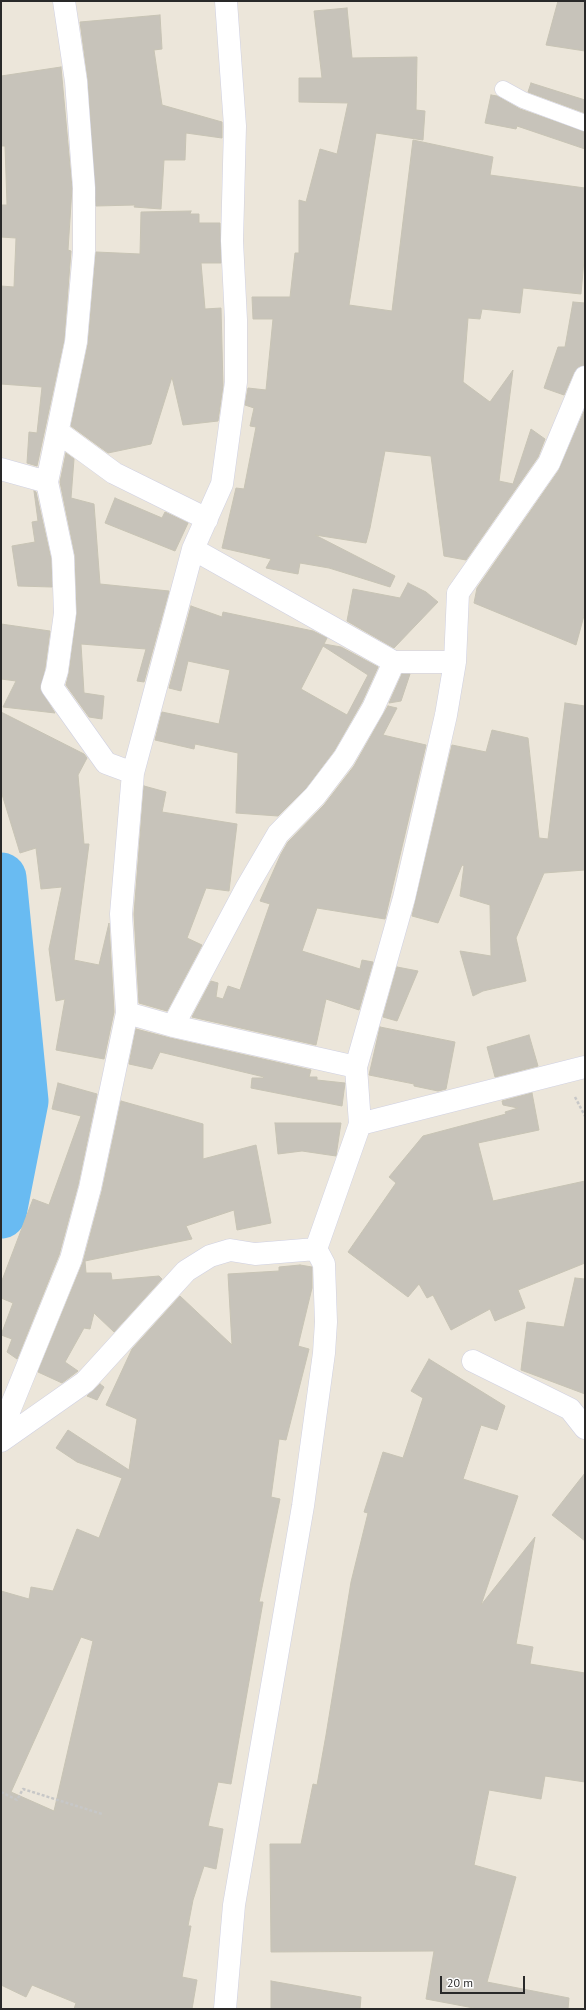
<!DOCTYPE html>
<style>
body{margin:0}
#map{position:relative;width:586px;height:2010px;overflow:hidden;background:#ece6da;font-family:"PT Sans",sans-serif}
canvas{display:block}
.frame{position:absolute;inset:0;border:2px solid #292929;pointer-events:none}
.scale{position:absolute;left:440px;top:1976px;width:85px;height:18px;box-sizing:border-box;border:2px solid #292929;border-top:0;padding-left:5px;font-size:12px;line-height:14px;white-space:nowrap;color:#292929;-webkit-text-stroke:3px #fff;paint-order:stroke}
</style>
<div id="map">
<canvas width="586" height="2010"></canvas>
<div class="frame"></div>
<div class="scale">20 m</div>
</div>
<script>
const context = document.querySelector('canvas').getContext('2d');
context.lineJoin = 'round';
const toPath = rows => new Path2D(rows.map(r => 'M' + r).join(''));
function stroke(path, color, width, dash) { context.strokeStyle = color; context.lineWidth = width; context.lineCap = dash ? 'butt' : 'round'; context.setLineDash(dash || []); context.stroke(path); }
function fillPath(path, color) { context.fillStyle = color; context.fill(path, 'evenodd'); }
const river = toPath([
 [1,878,23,1101,1,1213]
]);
const building = toPath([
 [558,1,585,1,585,51,546,45,558,1],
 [347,8,352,58,417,57,416,110,425,111,423,140,376,133,349,305,392,311,413,140,493,157,490,175,585,188,585,248,581,294,523,288,520,313,482,309,480,319,468,318,463,382,490,402,513,370,499,481,513,484,531,429,545,439,538,457,466,560,444,556,431,456,385,451,370,528,366,543,315,535,395,576,390,587,329,568,300,563,298,574,266,568,271,559,222,548,236,488,244,489,256,427,250,426,254,408,245,405,248,388,266,390,273,319,253,319,252,297,290,297,295,253,299,253,299,200,306,202,320,149,337,154,348,103,299,102,299,78,322,78,314,11,347,8],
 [160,15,162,49,154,50,162,105,222,122,222,138,186,133,185,160,164,160,161,209,134,207,135,205,96,206,88,80,80,22,160,15],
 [61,67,72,188,68,250,71,251,64,340,37,466,27,463,29,432,37,433,42,387,1,384,1,286,14,287,16,238,1,237,1,205,7,205,5,146,1,146,1,76,61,67],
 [531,83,585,100,585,113,528,92,531,83],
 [491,95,497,96,520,109,585,132,585,149,517,126,516,129,485,123,491,95],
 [191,211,190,214,199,214,199,223,220,223,221,263,201,263,205,309,221,308,223,386,218,421,183,425,172,377,151,444,108,453,71,426,88,344,96,252,140,254,141,212,191,211],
 [573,302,585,303,585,365,578,367,574,372,564,395,544,388,558,347,565,347,573,302],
 [585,409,585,612,576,645,474,603,477,588,559,470,585,409],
 [66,453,74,459,71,498,94,504,100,584,169,591,144,682,137,681,146,649,81,644,84,693,104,696,102,719,89,717,66,685,69,673,77,613,75,555,60,482,66,453],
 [34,491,36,492,51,559,52,587,18,586,12,546,35,542,32,522,38,521,34,491],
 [115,498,162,518,165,512,188,523,175,551,105,523,115,498],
 [408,583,426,592,438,602,394,648,347,621,353,589,400,598,408,583],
 [191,606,222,617,223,612,313,631,327,638,324,644,341,647,378,667,362,702,334,751,306,788,278,816,236,813,238,753,195,744,194,749,155,740,162,712,219,724,230,670,188,661,181,691,169,688,191,606],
 [323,646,368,675,347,715,301,689,323,646],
 [1,624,50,631,45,668,40,689,55,713,3,707,16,681,1,679,1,624],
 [402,674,410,674,401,701,389,703,402,674],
 [565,703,585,706,585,870,544,873,516,938,526,981,483,991,473,996,460,951,491,956,490,905,460,896,464,866,462,865,438,923,412,916,452,745,486,752,492,730,528,738,539,838,548,839,565,703],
 [388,706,397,708,383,735,426,745,385,919,317,908,302,951,360,969,362,960,373,962,359,1010,326,999,316,1045,192,1017,211,981,218,983,216,997,223,999,228,986,240,990,270,904,260,901,281,854,288,842,324,805,354,766,388,706],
 [1,712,84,754,87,758,78,775,84,844,89,844,74,960,99,965,109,923,114,1012,104,1059,56,1050,65,999,56,1001,49,949,62,887,41,889,36,848,20,853,1,791,1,712],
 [144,786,166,792,162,812,237,824,229,891,206,888,187,938,202,945,167,1011,139,1003,134,914,144,786],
 [397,967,418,971,397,1021,383,1017,397,967],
 [380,1027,455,1042,446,1089,438,1091,414,1086,414,1084,369,1075,380,1027],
 [136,1029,170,1038,311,1070,309,1077,317,1077,317,1080,345,1083,342,1106,251,1088,252,1078,263,1078,264,1077,160,1052,152,1069,129,1064,136,1029],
 [529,1035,538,1066,495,1077,487,1047,529,1035],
 [58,1083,97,1094,78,1185,59,1255,17,1359,7,1352,12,1339,1,1335,13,1303,1,1298,1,1283,33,1199,49,1205,81,1116,52,1109,58,1083],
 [532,1093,539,1130,478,1143,493,1201,585,1181,585,1263,518,1290,525,1308,495,1321,490,1309,451,1330,433,1295,427,1298,419,1284,408,1297,348,1252,396,1183,389,1177,423,1136,506,1114,505,1112,518,1108,503,1105,502,1101,532,1093],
 [121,1101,203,1124,203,1159,256,1145,271,1223,237,1230,234,1210,186,1226,192,1239,85,1261,86,1273,111,1273,112,1280,159,1276,162,1279,114,1332,94,1313,90,1329,84,1328,65,1362,78,1371,62,1383,38,1372,83,1262,102,1191,121,1101],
 [275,1123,341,1123,336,1156,302,1151,278,1154,275,1123],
 [300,1265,312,1267,312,1288,298,1346,309,1349,286,1440,279,1439,271,1497,280,1499,259,1602,263,1602,231,1784,218,1782,208,1826,223,1829,216,1869,204,1866,193,1900,188,1926,191,1926,182,1977,197,1980,192,2009,74,2009,76,2003,32,1985,26,1997,1,1985,1,1591,29,1599,31,1587,53,1591,77,1529,99,1538,122,1478,77,1462,56,1448,68,1430,129,1470,137,1419,106,1405,132,1349,180,1296,232,1345,228,1274,279,1271,279,1267,300,1265],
 [81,1637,93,1641,54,1811,11,1792,81,1637],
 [575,1278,585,1279,585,1394,521,1370,527,1322,564,1327,575,1278],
 [429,1359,505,1406,497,1430,481,1425,463,1479,518,1496,481,1605,535,1537,516,1644,533,1647,530,1664,585,1673,585,1782,545,1776,541,1799,489,1790,474,1865,516,1877,487,1982,569,1998,568,2009,479,2009,426,1999,434,1951,271,1952,270,1844,301,1844,313,1784,317,1785,326,1735,351,1582,368,1513,364,1512,383,1452,403,1458,423,1398,411,1391,429,1359],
 [100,1384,104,1387,97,1400,87,1396,100,1384],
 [585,1473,585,1541,552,1515,585,1473],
 [271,1981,361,1997,360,2009,271,2009,271,1981]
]);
const path = toPath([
 [575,1097,585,1116],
 [1,1792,17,1800,23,1789,102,1814]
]);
const service = toPath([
 [503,89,523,100,585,123]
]);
const minor = toPath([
 [58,432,114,473,207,519],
 [1,469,47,482],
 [193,549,394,662,455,662],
 [133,773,193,549,222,484,236,382,236,320,232,241,235,126,226,1],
 [127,1013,173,1026,356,1067],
 [173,1026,247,887,278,834,315,796,344,758,373,708,394,662],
 [360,1124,585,1067],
 [473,1361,570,1409,585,1428],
 [1,1431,71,1259,90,1188,127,1013,121,914,133,773,106,763,52,687,57,671,65,613,63,557,47,482,76,342,84,251,84,188,76,81,64,1],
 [1,1441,85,1382,186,1271,210,1256,230,1250,255,1254,316,1249],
 [225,2009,234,1905,303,1506,324,1353,326,1322,324,1264,316,1249,360,1124,356,1067,404,898,446,715,455,662,458,593,549,463,585,377]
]);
stroke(river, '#69bbf2', 51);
fillPath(building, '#c7c3ba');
stroke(building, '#c7c3b4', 1);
stroke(service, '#cfd0e2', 17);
stroke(minor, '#cfd0e2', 23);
stroke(path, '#c7c7c7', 2.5, [3, 2]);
stroke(service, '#fff', 16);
stroke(minor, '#fff', 22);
</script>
